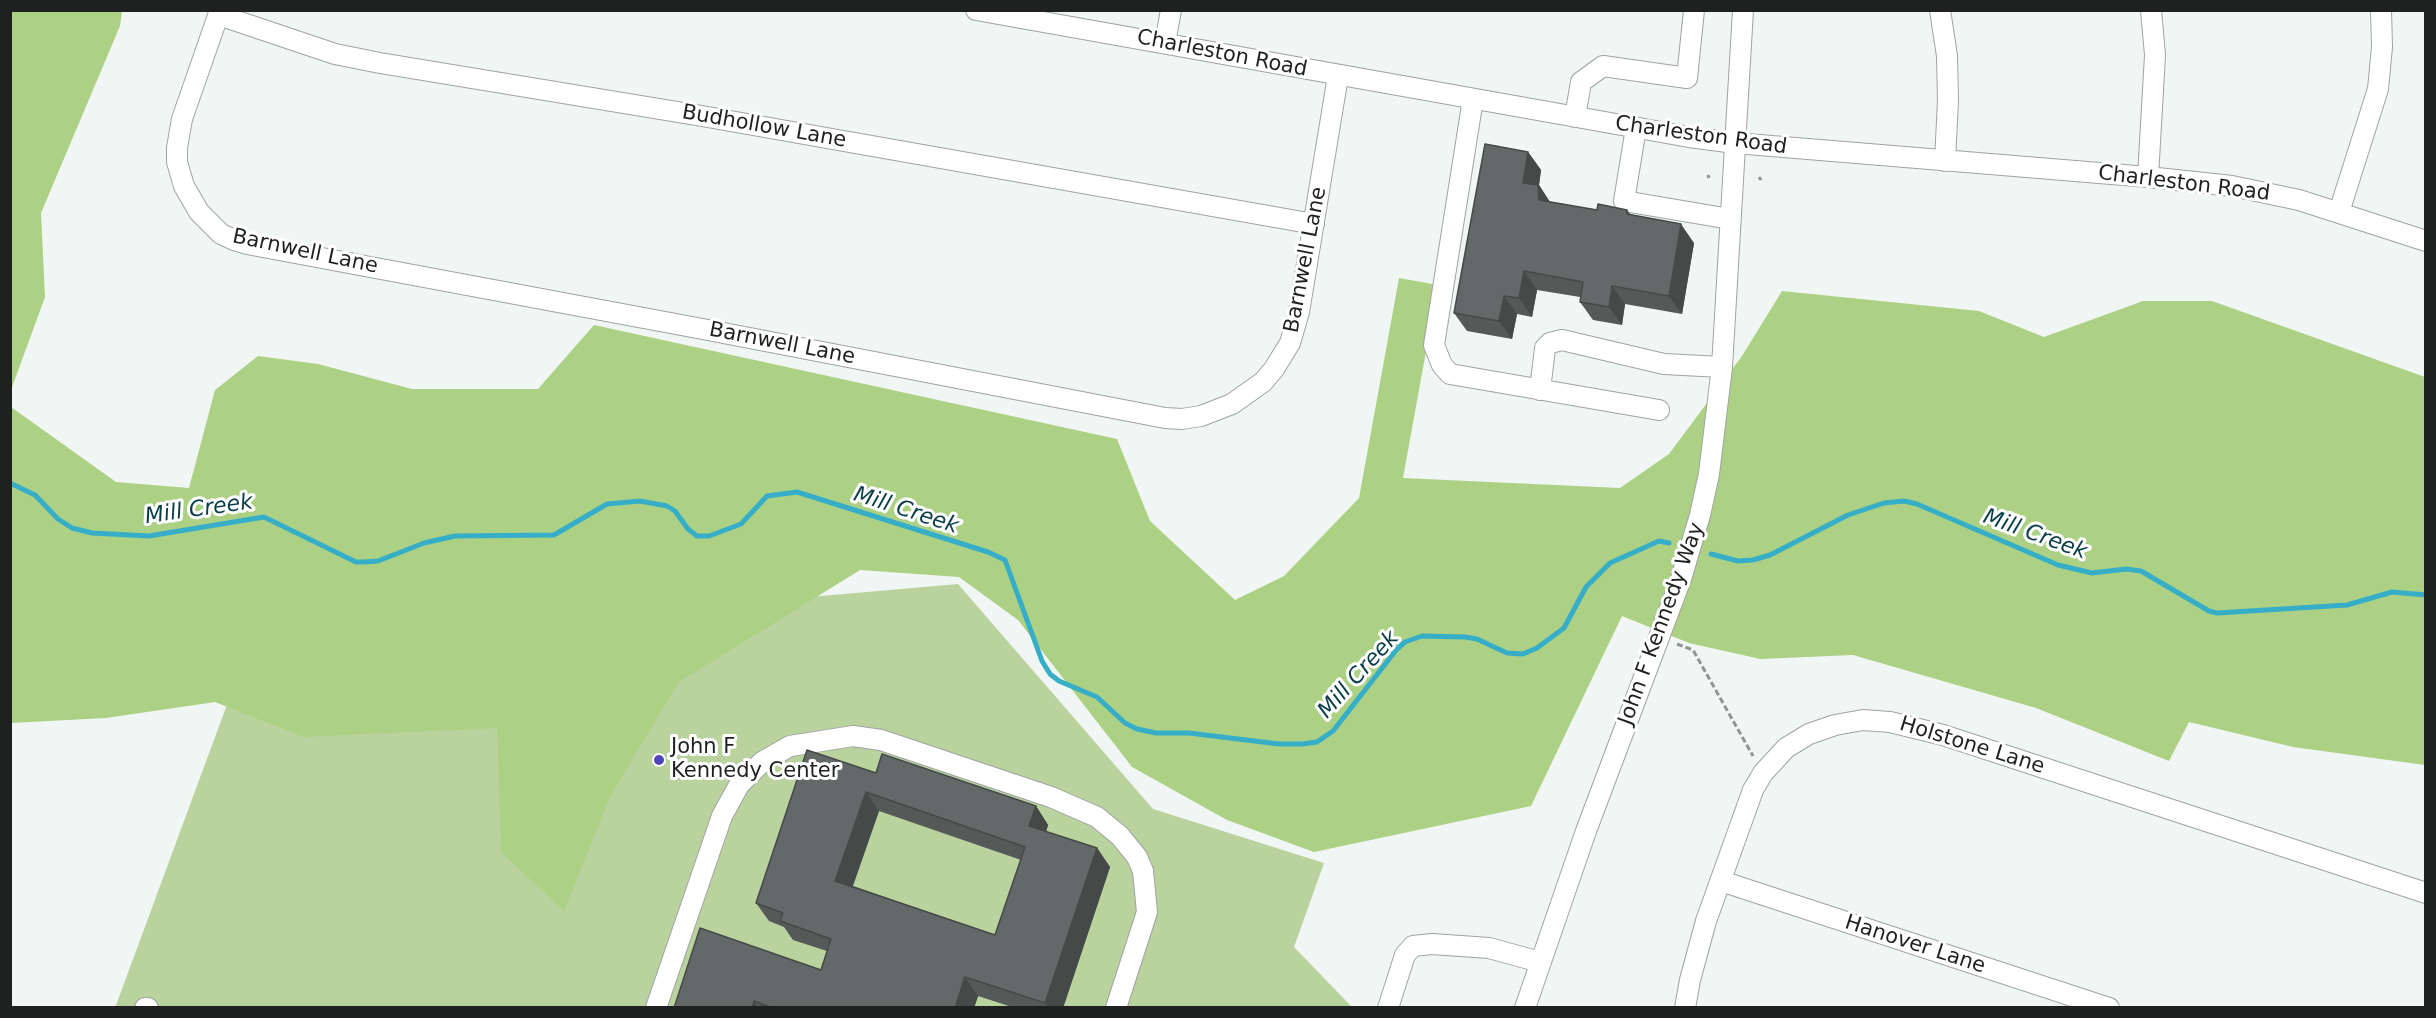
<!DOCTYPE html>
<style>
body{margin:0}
#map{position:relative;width:2436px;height:1018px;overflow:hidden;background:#f0f6f3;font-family:"DejaVu Sans",sans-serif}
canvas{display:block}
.frame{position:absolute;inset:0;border:12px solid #1f2120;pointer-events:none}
</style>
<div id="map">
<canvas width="2436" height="1018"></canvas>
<div class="frame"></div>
</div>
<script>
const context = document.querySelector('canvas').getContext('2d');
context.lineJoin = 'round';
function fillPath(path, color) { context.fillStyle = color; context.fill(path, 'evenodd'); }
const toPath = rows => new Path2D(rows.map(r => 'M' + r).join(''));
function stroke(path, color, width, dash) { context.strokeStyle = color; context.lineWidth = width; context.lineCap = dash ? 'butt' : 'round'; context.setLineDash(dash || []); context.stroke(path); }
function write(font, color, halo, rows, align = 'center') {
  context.font = font + ' "DejaVu Sans",sans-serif'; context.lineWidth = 6; context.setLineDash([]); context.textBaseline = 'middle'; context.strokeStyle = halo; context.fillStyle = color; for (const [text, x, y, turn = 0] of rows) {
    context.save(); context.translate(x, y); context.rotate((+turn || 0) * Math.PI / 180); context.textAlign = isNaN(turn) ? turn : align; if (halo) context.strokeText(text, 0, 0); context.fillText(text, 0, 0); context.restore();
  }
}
const green = toPath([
 [958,584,1153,809,1324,863,1294,947,1352,1007,115,1008,225,710,253,646]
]);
const forest = toPath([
 [11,10,122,11,120,26,41,213,45,297,11,390],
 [1399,278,1438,285,1403,478,1620,488,1669,454,1742,356,1782,291,1979,311,2044,337,2143,301,2212,301,2425,377,2425,765,2293,747,2189,722,2169,761,2036,708,1853,655,1760,659,1689,643,1622,616,1531,806,1314,852,1227,820,1132,767,1018,620,959,577,860,570,679,682,610,797,564,911,501,852,497,728,303,737,215,702,106,718,11,723,11,407,116,482,189,488,215,390,258,356,318,364,412,389,538,389,594,325,1117,439,1150,521,1235,600,1284,576,1359,498]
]);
const stream = toPath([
 [10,483,35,495,58,519,72,528,92,533,149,536,264,517,356,562,364,562,378,561,424,543,455,536,554,535,607,504,640,501,667,506,675,511,688,529,697,536,709,536,741,524,767,496,797,492,988,552,1005,560,1042,661,1050,674,1059,681,1097,697,1125,723,1137,729,1156,733,1189,733,1279,744,1302,744,1317,742,1333,731,1397,649,1405,642,1422,636,1465,637,1477,639,1507,653,1523,654,1537,648,1564,628,1586,587,1610,563,1659,541,1669,543],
 [1711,554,1738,561,1753,560,1770,555,1848,515,1884,503,1904,501,1917,504,2058,565,2092,573,2126,569,2141,571,2209,611,2217,613,2347,605,2392,592,2426,595]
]);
const path = toPath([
 [1707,177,1710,176],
 [1759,177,1761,180],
 [1677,644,1693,650,1753,756]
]);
const minor = toPath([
 [220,10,182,119,177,148,177,162,184,186,199,212,221,234,234,240,247,244,708,330,1165,418,1182,419,1201,416,1232,404,1263,382,1274,369,1290,343,1299,312,1338,76],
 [976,10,1689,137,1735,143,2148,177,2232,186,2299,200,2426,241],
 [1940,10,1947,56,1948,100,1945,161],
 [219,15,335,54,380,63,702,116,1314,224],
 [1165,43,1171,10],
 [1473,99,1434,345,1442,365,1450,374,1659,410],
 [1575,117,1581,82,1603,66,1687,78,1694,10],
 [1636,128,1624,201,1730,219],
 [2148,177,2155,55,2151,10],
 [2339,212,2378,89,2382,47,2381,10],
 [1540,390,1545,348,1550,343,1562,340,1664,364,1722,367],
 [1721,881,2109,1008],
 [145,1008,148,1008],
 [656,1008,722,816,739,785,762,762,790,746,853,736,881,740,1051,797,1097,817,1120,836,1137,857,1143,871,1147,912,1116,1008],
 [1388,1008,1405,955,1413,946,1432,944,1489,948,1540,962],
 [1525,1008,1586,831,1681,579,1700,515,1709,474,1722,367,1743,10],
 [1685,1008,1690,980,1706,921,1753,790,1763,773,1786,748,1809,734,1835,725,1863,720,1890,722,1943,735,2426,893]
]);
const wall = toPath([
 [1528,152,1541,170,1539,185,1550,202,1597,210,1627,210,1631,215,1694,243,1682,314,1625,304,1622,325,1593,320,1580,302,1580,297,1537,290,1532,317,1517,314,1512,339,1467,331,1454,313],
 [876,773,1036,806,1048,825,1046,832,1097,848,1110,867,1063,1008,1015,1008,978,996,974,1008,674,1008,821,970,827,951,793,940,784,927,769,921,756,903],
 [879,811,1021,860,995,935,853,886]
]);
const shadedWall = toPath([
 [1528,152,1541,170,1539,185,1551,204,1539,200,1523,183],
 [1681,224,1694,243,1682,314,1669,296],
 [1524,271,1537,290,1532,317,1519,298],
 [1612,286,1625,304,1622,325,1609,307],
 [1504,296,1517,314,1512,339,1499,321],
 [866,792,879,811,848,899,835,881],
 [1036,806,1048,825,1042,845,1029,826],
 [1097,848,1110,867,1063,1008,1049,1008,1045,1003],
 [965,977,978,996,974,1008,955,1008],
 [754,1001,758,1008,752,1008]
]);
const building = toPath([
 [1485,144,1528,152,1523,183,1538,185,1539,200,1597,210,1598,204,1627,210,1627,214,1681,224,1669,296,1612,286,1609,307,1580,302,1583,282,1524,271,1519,298,1504,296,1499,321,1454,313,1485,144],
 [807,750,876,773,882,754,1036,806,1029,826,1097,848,1045,1003,965,977,955,1008,773,1008,754,1001,752,1008,674,1008,700,928,821,970,831,939,780,921,783,913,756,903,807,750],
 [866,792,1025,847,995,935,835,881,866,792]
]);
const markers = [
 [659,760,6,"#4e45bc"]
];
const streetNames = [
 ["Charleston Road",1222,54,11],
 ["Budhollow Lane",764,127,10],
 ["Charleston Road",1701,136,8],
 ["Charleston Road",2184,184,7],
 ["Barnwell Lane",305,252,12],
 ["Barnwell Lane",1306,260,-79],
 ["Barnwell Lane",782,344,11],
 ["John F Kennedy Way",1662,624,-70],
 ["Holstone Lane",1972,746,17],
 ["Hanover Lane",1915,945,18]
];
const poiNames = [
 ["John F",671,748],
 ["Kennedy Center",671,772]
];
const waterNames = [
 ["Mill Creek",199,510,-8],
 ["Mill Creek",906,511,18],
 ["Mill Creek",2035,535,20],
 ["Mill Creek",1359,675,-48]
];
fillPath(green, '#b9d29e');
fillPath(forest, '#add184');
stroke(stream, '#37aec7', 5);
stroke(minor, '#9fa4a2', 22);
stroke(path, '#909492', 3, [6, 3]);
stroke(minor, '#fff', 20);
fillPath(wall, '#555a59');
fillPath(shadedWall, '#454a49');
fillPath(building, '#636968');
stroke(building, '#454a49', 1.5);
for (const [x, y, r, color] of markers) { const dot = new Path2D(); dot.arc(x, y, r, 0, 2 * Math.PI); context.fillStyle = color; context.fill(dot); stroke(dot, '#fff', 2); }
write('21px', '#1f2120', '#fff', streetNames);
write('21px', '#1f2120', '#fff', poiNames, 'left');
write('italic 22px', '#093e49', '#fff', waterNames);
</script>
